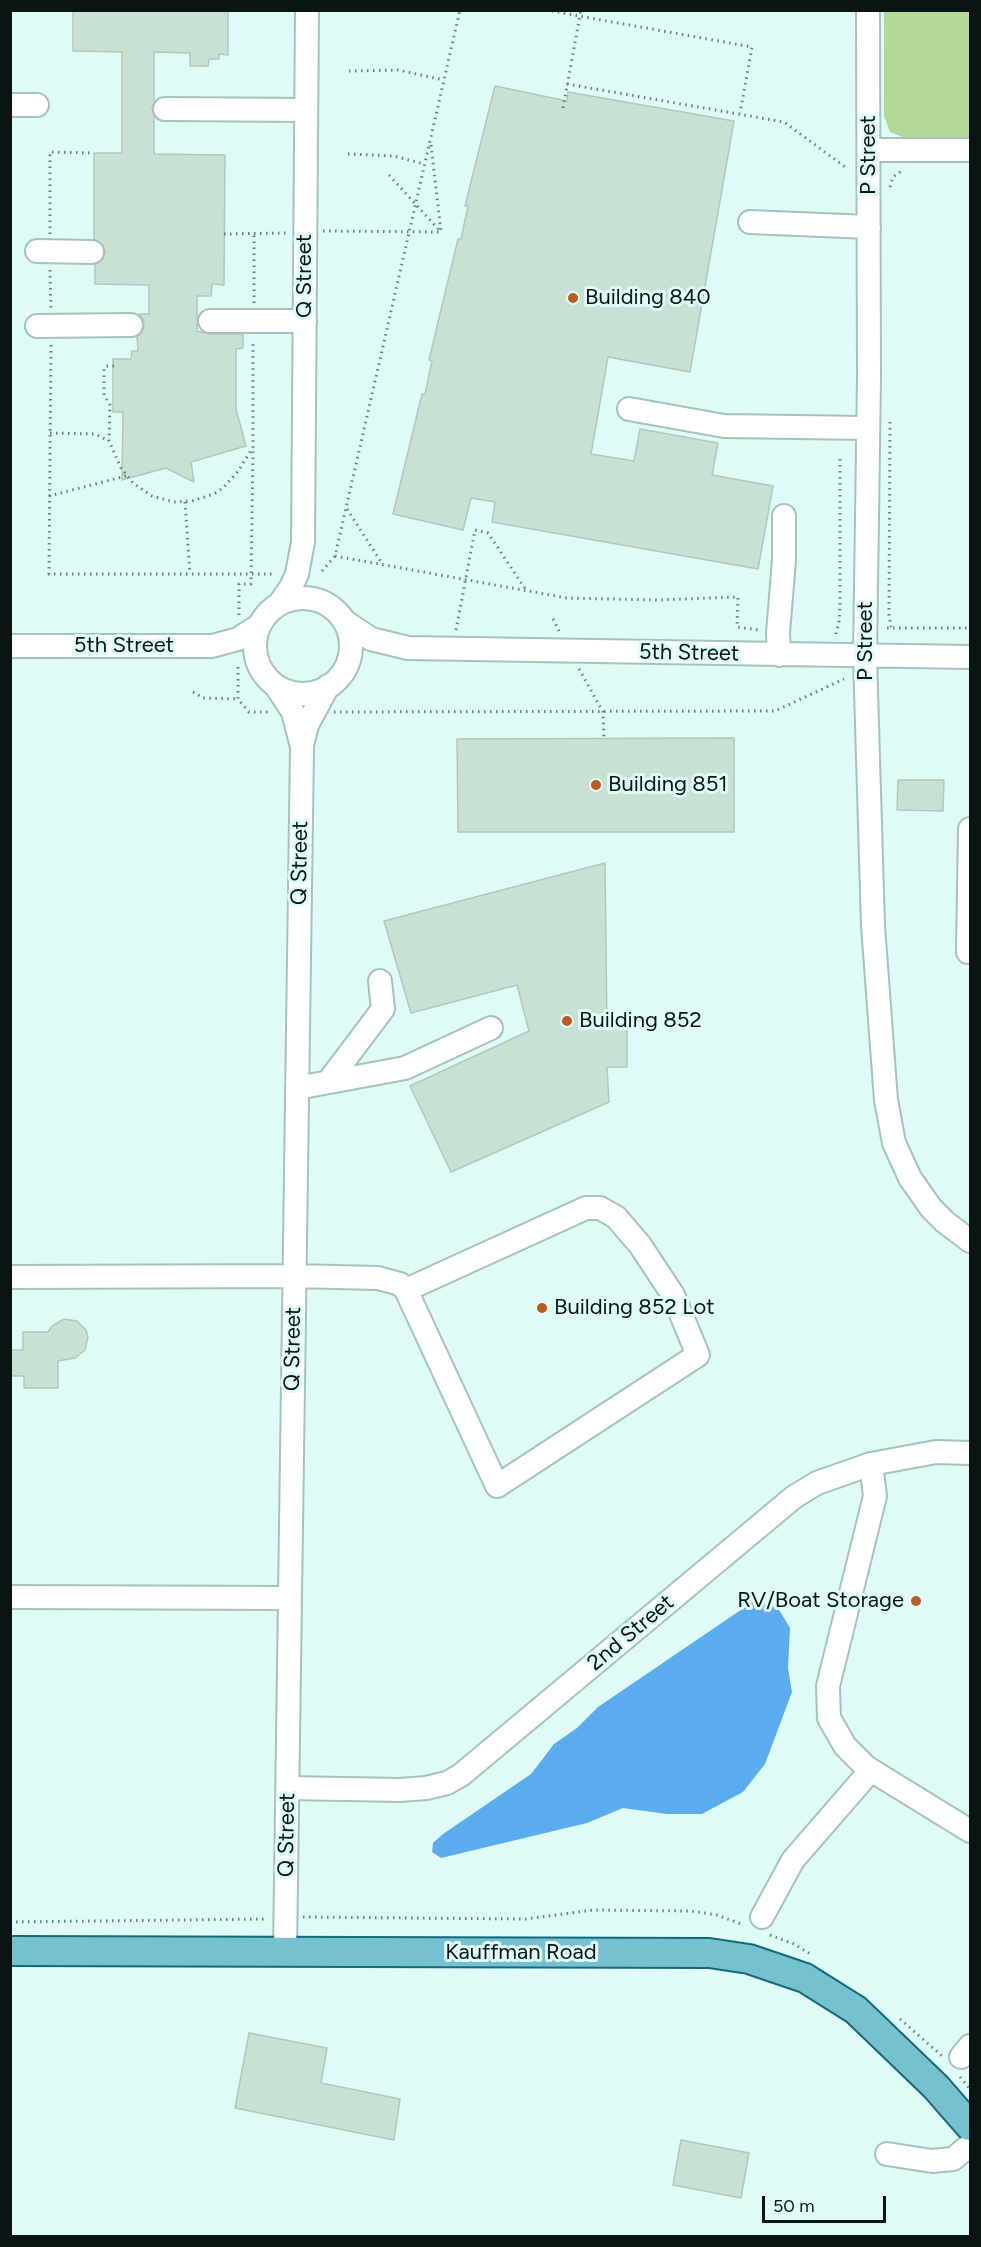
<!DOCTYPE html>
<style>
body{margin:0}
#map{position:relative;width:981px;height:2247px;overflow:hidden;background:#defbf8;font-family:Figtree,sans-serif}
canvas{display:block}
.frame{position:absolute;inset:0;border:12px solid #091413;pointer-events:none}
.scale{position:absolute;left:762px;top:2196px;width:124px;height:27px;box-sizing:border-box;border:3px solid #091413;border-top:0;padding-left:8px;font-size:18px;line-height:21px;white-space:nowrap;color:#091413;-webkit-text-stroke:4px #defbf8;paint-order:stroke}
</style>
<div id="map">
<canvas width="981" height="2247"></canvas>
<div class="frame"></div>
<div class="scale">50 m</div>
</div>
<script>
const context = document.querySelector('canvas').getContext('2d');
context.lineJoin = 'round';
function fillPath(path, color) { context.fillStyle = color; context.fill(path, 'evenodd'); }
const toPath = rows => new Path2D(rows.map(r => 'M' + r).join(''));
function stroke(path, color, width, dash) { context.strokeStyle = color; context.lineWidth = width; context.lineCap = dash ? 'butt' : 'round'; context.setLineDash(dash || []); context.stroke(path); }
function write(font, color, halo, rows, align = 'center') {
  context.font = font + ' Figtree,sans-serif'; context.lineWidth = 6; context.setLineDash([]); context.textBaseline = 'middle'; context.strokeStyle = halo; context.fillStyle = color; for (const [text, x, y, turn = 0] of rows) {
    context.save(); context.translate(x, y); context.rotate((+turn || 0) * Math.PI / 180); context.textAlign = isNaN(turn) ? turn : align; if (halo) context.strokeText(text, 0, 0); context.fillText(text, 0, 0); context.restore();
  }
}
const green = toPath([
 [884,11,970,11,970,138,905,138,890,132,884,116]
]);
const water = toPath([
 [754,1601,778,1608,790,1628,788,1668,792,1692,765,1764,743,1792,702,1814,667,1814,623,1808,587,1823,441,1858,432,1852,433,1843,443,1834,531,1774,554,1744,577,1728,598,1707]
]);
const building = toPath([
 [73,10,228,10,228,55,219,54,219,59,209,59,208,66,190,66,190,53,154,52,154,102,152,108,154,116,154,154,225,155,224,285,212,284,211,296,197,296,197,331,210,334,243,334,243,348,236,349,236,409,246,446,191,462,194,482,166,468,122,480,123,412,113,412,113,359,131,359,132,351,138,351,137,337,142,332,144,325,143,319,139,314,149,314,149,285,95,284,95,265,103,259,105,252,103,245,94,239,94,153,122,153,122,52,73,51,73,10],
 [495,86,567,101,568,92,734,121,690,372,608,357,591,454,634,461,640,429,718,443,712,475,773,486,758,569,492,522,495,502,471,498,463,530,393,514,422,394,425,394,432,361,429,360,458,239,461,239,468,206,465,206,495,86],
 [734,738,734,832,458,832,457,739,734,738],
 [898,780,944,780,943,811,897,810,898,780],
 [605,863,607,1029,627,1028,627,1067,607,1067,609,1102,451,1172,410,1086,529,1031,517,985,411,1013,384,921,605,863],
 [64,1319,77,1321,86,1330,88,1337,85,1350,75,1358,58,1361,58,1388,24,1388,24,1376,10,1376,11,1350,23,1350,23,1332,48,1332,52,1326,64,1319],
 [249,2033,327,2048,321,2083,400,2099,394,2140,235,2108,249,2033],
 [681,2140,749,2153,741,2198,673,2185,681,2140]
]);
const path = toPath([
 [546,10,752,47,740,113],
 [349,71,398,70,444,80],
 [567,84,784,122,848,169],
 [563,108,581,10],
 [431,145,441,232],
 [348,154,394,156,424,164],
 [389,175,440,231],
 [890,187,893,177,903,170],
 [323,231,441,232],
 [50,234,50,152,94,153],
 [224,234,286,233],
 [50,270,51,309],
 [254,303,254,233],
 [51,345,49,574,276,574],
 [114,366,106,366,104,369,104,395,110,405,109,441,121,468,133,483,152,496,174,502,192,501,214,494,223,488,239,470,253,447,253,340],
 [890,422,889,615,891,627],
 [50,433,95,434,109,441],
 [49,496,126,476],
 [185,502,190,574],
 [347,509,383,565],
 [335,556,567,598,657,600,738,597,737,627,760,630],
 [322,571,335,556,460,10],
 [239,615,239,584,251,584,253,448],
 [553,619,559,631],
 [887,628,970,628],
 [456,630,475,530,488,533,526,590],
 [836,634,839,622,840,605,840,459],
 [238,667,238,699,249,712,271,712],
 [579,669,603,712,604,739],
 [193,692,203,698,238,699],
 [334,712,775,711,844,679],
 [303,1917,526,1919,593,1910,691,1911,717,1915,744,1925],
 [10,1922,267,1919],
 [770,1935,794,1944,812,1955],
 [900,2019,942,2056],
 [960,2077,970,2089]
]);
const minor = toPath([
 [868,10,869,378,865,657,873,926,886,1100,894,1143,910,1178,931,1208,945,1222,970,1241],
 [10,105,37,105],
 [165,109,306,110],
 [869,150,970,150],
 [750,222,869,227],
 [37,251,92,252],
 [210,321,305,321],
 [37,326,131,325],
 [629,409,724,426,867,428],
 '255 646a48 48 0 1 1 96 0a48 48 0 1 1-96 0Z',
 [280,603,291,587,297,574,303,542,307,10],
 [344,621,371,639,408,648,970,657],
 [10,646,212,646,238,639,260,625],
 [779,655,778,633,784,560,784,516],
 [276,686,293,712,302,747,285,1951],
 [302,745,307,725,328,686],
 [968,952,970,829],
 [328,1082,383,1009,380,981],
 [297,1088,405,1068,491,1028],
 [10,1277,294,1276,378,1278,400,1284,406,1290,497,1486,698,1355,673,1295,640,1245,616,1217,600,1208,586,1208,406,1290],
 [871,1464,875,1496,828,1686,829,1718,845,1746,866,1767,970,1831],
 [10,1597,290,1598],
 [288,1788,400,1790,426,1788,447,1783,461,1775,794,1497,817,1483,871,1464,936,1452,970,1453],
 [762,1917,793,1860,871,1770],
 [961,2057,970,2046],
 [887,2154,932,2161,953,2159,970,2145]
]);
const major = toPath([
 [10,1951,709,1953,749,1959,805,1978,856,2010,936,2087,970,2126]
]);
const markers = [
 [573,298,6,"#bd5b1e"],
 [596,785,6,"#bd5b1e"],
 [567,1021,6,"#bd5b1e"],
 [542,1308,6,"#bd5b1e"],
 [916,1601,6,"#bd5b1e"]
];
const streetNames = [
 ["P Street",869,155,-90],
 ["Q Street",305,276,-90],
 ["P Street",866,641,-90],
 ["5th Street",124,646],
 ["5th Street",689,653,1],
 ["Q Street",300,863,-89],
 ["Q Street",293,1349,-89],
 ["2nd Street",631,1633,-40],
 ["Q Street",287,1835,-89],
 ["Kauffman Road",521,1953]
];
const poiNames = [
 ["Building 840",585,298],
 ["Building 851",608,785],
 ["Building 852",579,1021],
 ["Building 852 Lot",554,1308],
 ["RV/Boat Storage",904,1601,"right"]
];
fillPath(green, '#b3d898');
fillPath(water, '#5bacee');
fillPath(building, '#c9e1d3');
stroke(building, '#b1c8bb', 1.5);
stroke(minor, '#a5c2be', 26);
stroke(major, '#14697a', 32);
stroke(path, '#6b7e7d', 3, [1.5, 4.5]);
stroke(minor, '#fff', 22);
stroke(major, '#76c1d0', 28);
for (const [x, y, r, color] of markers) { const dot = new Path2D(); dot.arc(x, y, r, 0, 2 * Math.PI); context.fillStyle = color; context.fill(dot); stroke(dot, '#defbf8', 2); }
write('22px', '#091413', '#defbf8', streetNames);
write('22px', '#091413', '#defbf8', poiNames, 'left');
</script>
